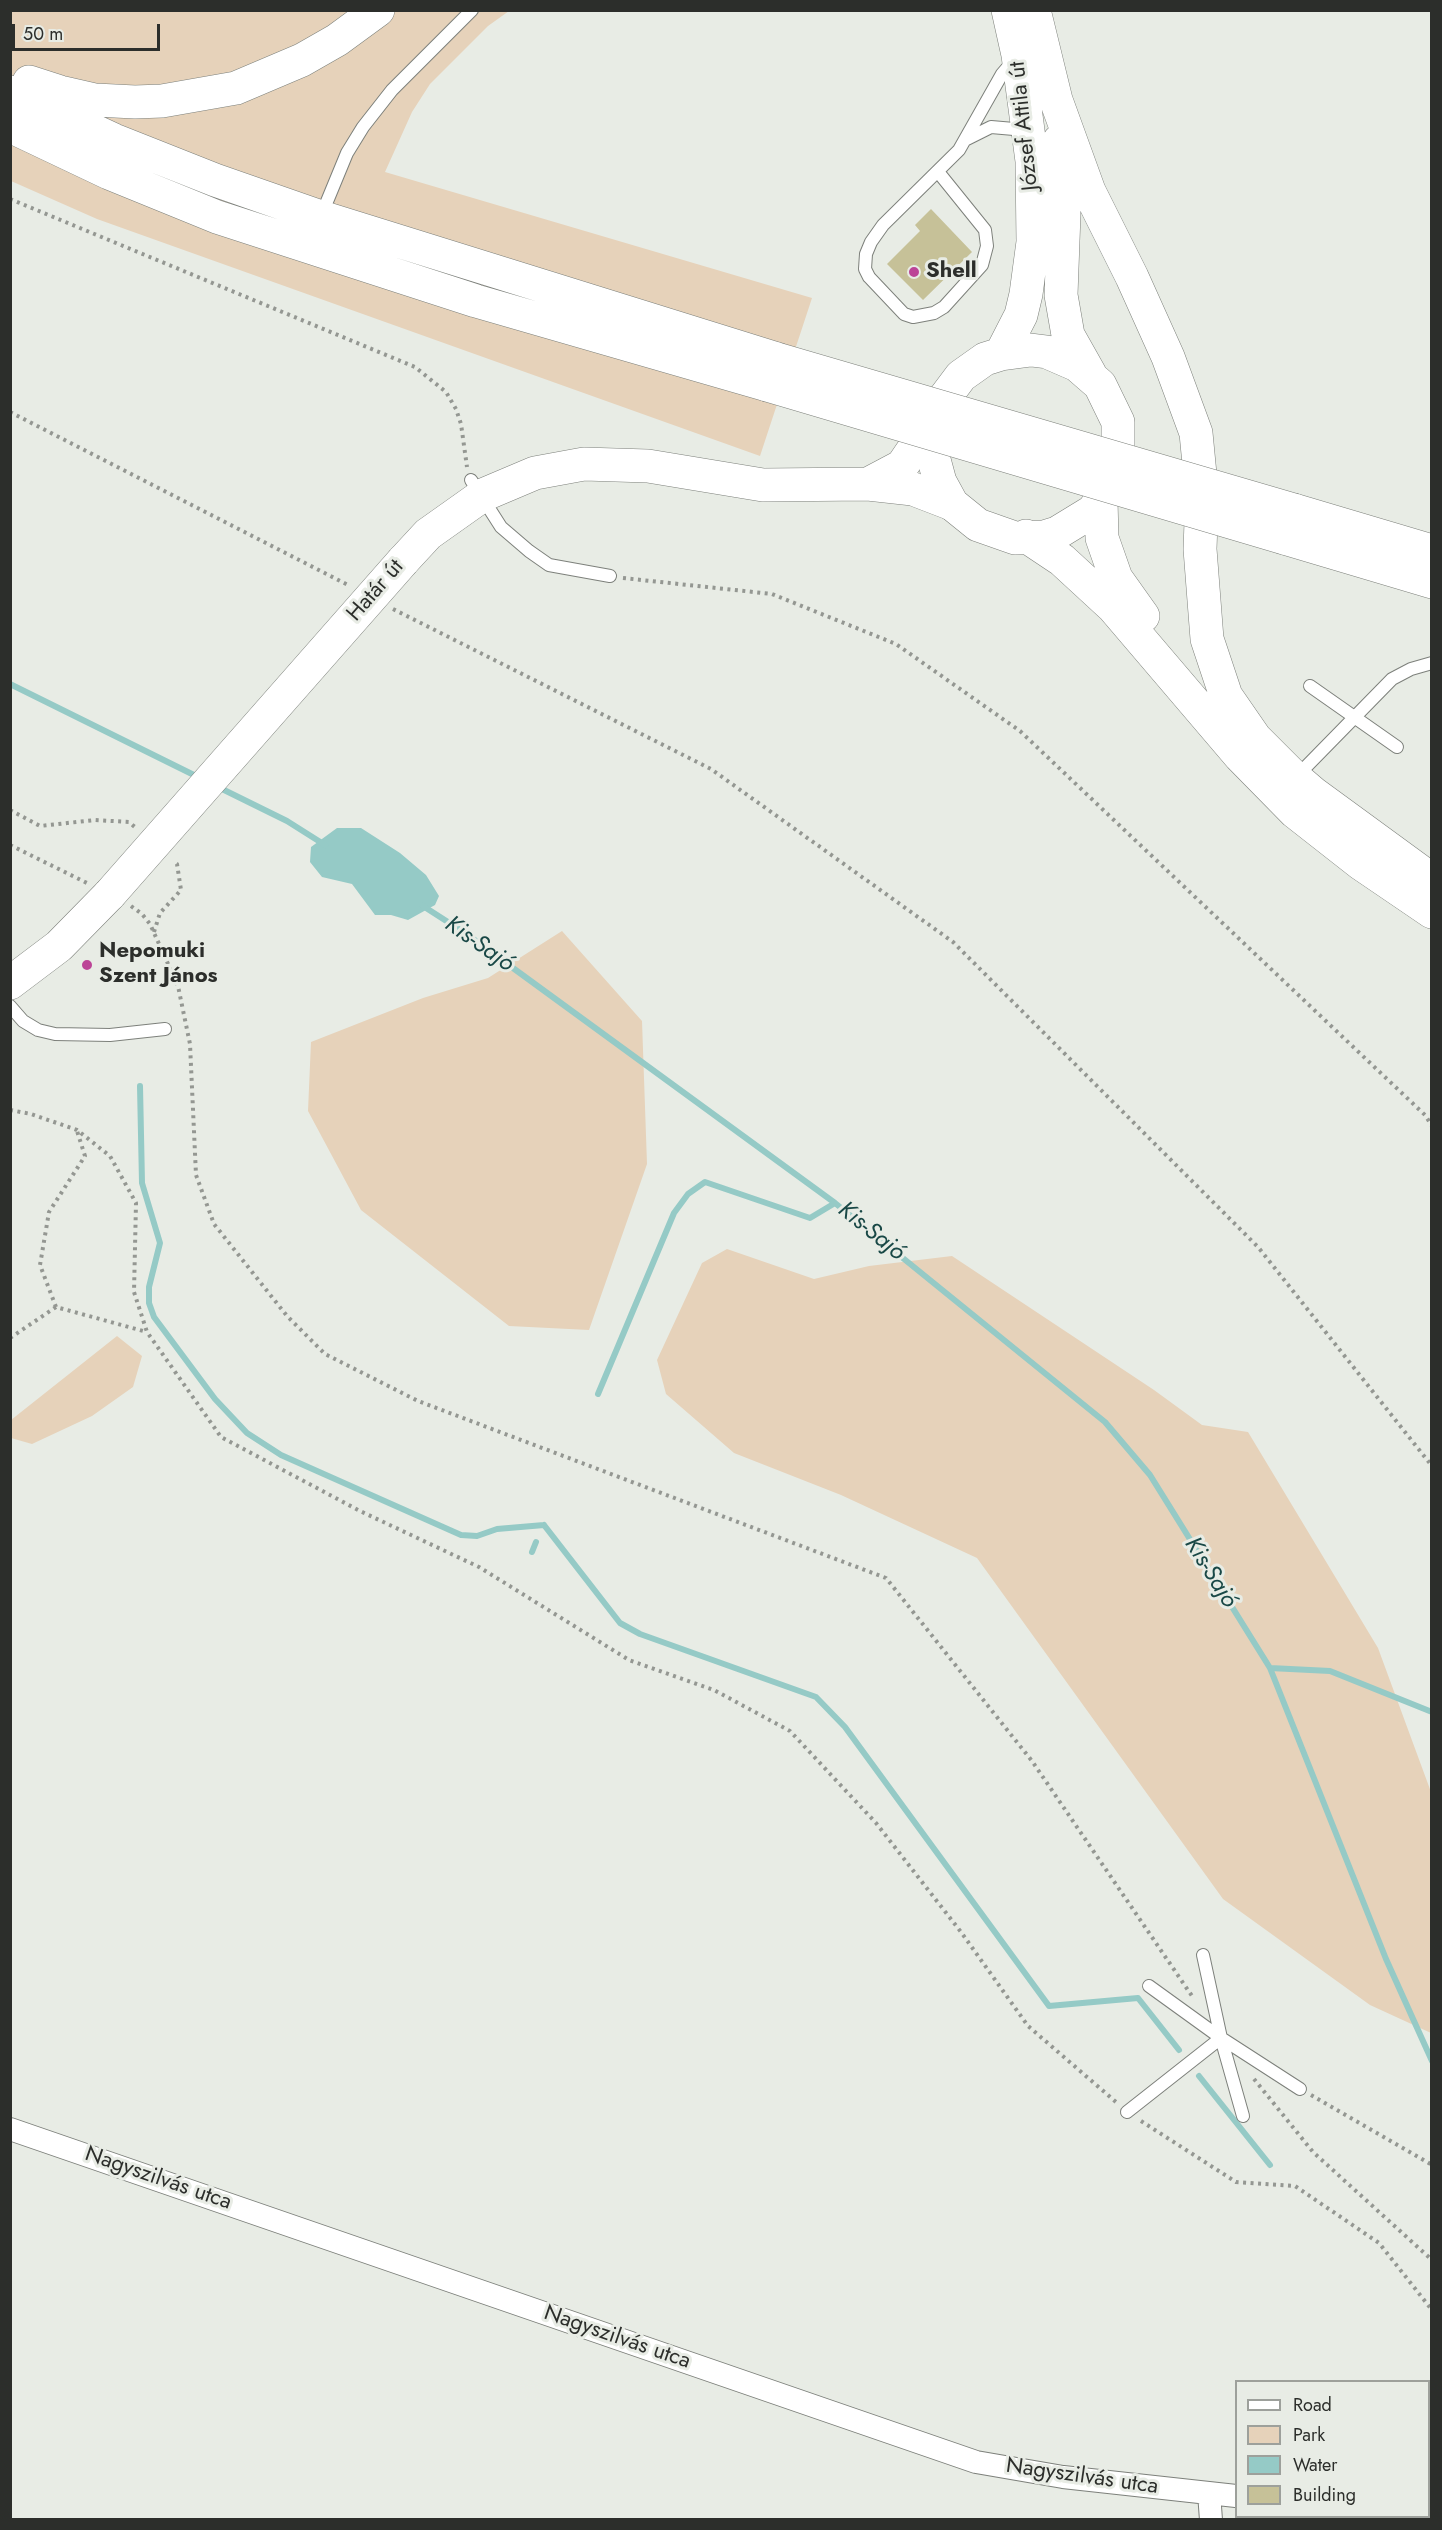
<!DOCTYPE html>
<meta charset="utf-8">
<style>
body{margin:0}
#map{position:relative;width:1442px;height:2530px;overflow:hidden;background:#e8ece5;font-family:Jost,sans-serif}
canvas{display:block}
.frame{position:absolute;inset:0;border:12px solid #2c2e2b;pointer-events:none}
.legend{position:absolute;left:1235px;top:2380px;width:195px;height:138px;box-sizing:border-box;background:#e8ece5;border:2px solid #9da09b;margin:0;padding:8px 10px;list-style:none;font-size:18px;color:#2c2e2b}
.legend li{display:flex;align-items:center;gap:12px;height:30px}
.legend b{width:30px;border:2px solid #9da09b}
.scale{position:absolute;left:12px;top:24px;width:148px;height:27px;box-sizing:border-box;border:3px solid #2c2e2b;border-top:0;padding-left:8px;font-size:18px;line-height:21px;white-space:nowrap;color:#2c2e2b;-webkit-text-stroke:4px #e8ece5;paint-order:stroke}
</style>
<div id="map">
<canvas width="1442" height="2530"></canvas>
<div class="frame"></div>
<ul class="legend">
<li><b style="height:8px;background:#fff"></b>Road</li>
<li><b style="height:16px;background:#e6d2ba"></b>Park</li>
<li><b style="height:16px;background:#95cac6"></b>Water</li>
<li><b style="height:16px;background:#c6c198"></b>Building</li>
</ul>
<div class="scale">50 m</div>
</div>
<script>
const context = document.querySelector('canvas').getContext('2d');
context.lineJoin = 'round';
function fillPath(path, color) { context.fillStyle = color; context.fill(path, 'evenodd'); }
const toPath = rows => new Path2D(rows.map(r => 'M' + r).join(''));
function stroke(path, color, width, dash) { context.strokeStyle = color; context.lineWidth = width; context.lineCap = dash ? 'butt' : 'round'; context.setLineDash(dash || []); context.stroke(path); }
function write(font, color, halo, rows, align = 'center') {
  context.font = font + ' Jost,sans-serif'; context.lineWidth = 6; context.setLineDash([]); context.textBaseline = 'middle'; context.strokeStyle = halo; context.fillStyle = color; for (const [text, x, y, turn = 0] of rows) {
    context.save(); context.translate(x, y); context.rotate((+turn || 0) * Math.PI / 180); context.textAlign = isNaN(turn) ? turn : align; if (halo) context.strokeText(text, 0, 0); context.fillText(text, 0, 0); context.restore();
  }
}
const green = toPath([
 [11,11,509,11,488,26,430,84,412,112,385,172,812,298,760,456,97,219,11,181],
 [562,931,642,1021,647,1164,589,1330,509,1326,361,1210,308,1111,311,1042,423,998,488,978],
 [727,1249,814,1279,869,1266,952,1256,1154,1390,1202,1425,1248,1432,1378,1648,1431,1792,1431,2033,1370,2005,1223,1899,977,1558,841,1495,734,1453,666,1394,657,1360,702,1263],
 [117,1336,142,1356,133,1387,92,1416,32,1444,11,1438,11,1420]
]);
const water = toPath([
 [337,828,361,828,400,853,426,875,439,896,435,905,408,920,391,915,375,915,352,884,322,877,310,862,311,847]
]);
const stream = toPath([
 [10,684,198,777],
 [218,787,287,821,325,845],
 [423,906,465,933,835,1203,1105,1422,1150,1475,1270,1668,1386,1959,1432,2061],
 [140,1086,142,1183,160,1243,149,1287,149,1303,154,1317,215,1399,247,1433,281,1455,461,1535,477,1536,497,1529,544,1525],
 [598,1394,674,1213,688,1194,705,1182,810,1218,835,1203],
 [544,1525,620,1623,640,1634,816,1697,845,1727,1049,2006,1138,1998,1179,2050],
 [532,1552,536,1542],
 [1270,1668,1330,1671,1432,1712],
 [1199,2076,1270,2165]
]);
const building = toPath([
 [931,209,972,252,923,300,887,264,920,231,915,225]
]);
const path = toPath([
 [10,199,415,367,446,392,456,409,461,424,467,467],
 [10,412,350,586],
 [623,578,772,594,896,644,1020,731,1425,1115,1432,1126],
 [393,609,711,769,953,942,1258,1247,1432,1466],
 [10,810,40,826,95,820,129,822,136,828],
 [10,845,87,883],
 [131,906,142,914,150,924,178,986,190,1044,196,1175,214,1224,287,1316,325,1354,418,1401,886,1578,1032,1761,1192,1996],
 [154,932,160,913,181,890,177,864,173,861],
 [10,1110,31,1114,77,1130,110,1156,136,1203,134,1292,147,1332,221,1437,360,1511,479,1567,629,1660,714,1690,790,1731,876,1823,961,1932,1028,2026,1116,2102],
 [56,1307,40,1265,49,1212,85,1156,77,1131],
 [10,1338,56,1307,147,1332],
 [1254,2079,1313,2152,1432,2260],
 [1311,2095,1432,2165],
 [1141,2121,1236,2182,1295,2186,1379,2243,1432,2310]
]);
const service = toPath([
 [967,139,991,127,1014,129,1024,135],
 [939,173,985,230,987,246,982,265,944,307,934,313,913,317,904,314,869,277,865,269,866,254,871,242,883,225,959,150,1002,74,1014,60],
 [321,216,347,153,363,127,392,90,472,10],
 [471,480,501,527,529,551,549,565,610,576],
 [1310,686,1397,747],
 [1296,777,1392,679,1411,669,1432,663],
 [10,1006,23,1021,38,1030,55,1034,110,1035,165,1029],
 [1203,1955,1221,2038,1243,2116],
 [1149,1986,1221,2038,1300,2089],
 [1127,2112,1221,2038]
]);
const minor = toPath([
 [10,2129,976,2462,1063,2477,1236,2496],
 [1209,2493,1211,2520],
 [1428,2515,1432,2516]
]);
const secondary = toPath([
 [868,484,902,466,938,413],
 [403,561,428,534,483,495,535,473,584,464,648,466,763,485,868,484,913,489,952,504],
 [10,983,59,946,110,894]
]);
const primary = toPath([
 [1034,10,1056,100,1089,191,1132,277,1168,357,1196,433,1202,495,1200,549,1207,639,1226,696,1255,738,1295,778],
 [1059,141,1064,214,1061,295,1068,335,1090,374],
 [1001,354,1031,350,1047,352,1077,365,1100,385,1118,422,1118,463,1109,488,1093,511,1057,533,1044,537,1015,538,978,525,952,504,940,482,933,456,934,427,943,400,961,376,985,359,1001,354,1021,315,1026,294,1033,242,1032,161,1018,55,1008,10],
 [1101,500,1102,538,1116,578,1143,616],
 [1026,536,1062,560,1113,607,1240,756,1295,812,1360,863,1432,912],
 [1279,764,1313,793,1432,880]
]);
const motorway = toPath([
 [29,82,60,92,95,100,135,102,162,101,236,88,302,60,337,40,378,10],
 [10,92,114,140,215,180,321,217,777,359],
 [10,126,109,173,217,217,476,301,767,385],
 [1294,510,1432,551],
 [1284,538,1432,582]
]);
const secondaryBridge = toPath([
 [110,894,403,561]
]);
const motorwayBridge = toPath([
 [777,359,1294,510],
 [767,385,1284,538]
]);
const markers = [
 [914,272,6,"#bc4497"],
 [87,965,6,"#bc4497"]
];
const streetNames = [
 ["József Attila út",1025,126,-96],
 ["Határ út",376,591,-49],
 ["Nagyszilvás utca",158,2179,19],
 ["Nagyszilvás utca",617,2338,19],
 ["Nagyszilvás utca",1082,2477,8]
];
const poiNames = [
 ["Shell",926,272],
 ["Nepomuki",99,952],
 ["Szent János",99,977]
];
const waterNames = [
 ["Kis-Sajó",479,945,35],
 ["Kis-Sajó",871,1232,39],
 ["Kis-Sajó",1210,1573,58]
];
fillPath(green, '#e6d2ba');
fillPath(water, '#95cac6');
stroke(stream, '#95cac6', 6);
fillPath(building, '#c6c198');
stroke(service, '#7d807b', 14);
stroke(minor, '#7d807b', 24);
stroke(secondary, '#7d807b', 34);
stroke(primary, '#7d807b', 34);
stroke(motorway, '#7d807b', 34);
stroke(path, '#949792', 4, [3, 4.5]);
stroke(service, '#fff', 12);
stroke(minor, '#fff', 22);
stroke(secondary, '#fff', 33);
stroke(primary, '#fff', 33);
stroke(motorway, '#fff', 33);
stroke(secondaryBridge, '#7d807b', 34, []);
stroke(motorwayBridge, '#7d807b', 34, []);
stroke(secondaryBridge, '#fff', 33);
stroke(motorwayBridge, '#fff', 33);
for (const [x, y, r, color] of markers) { const dot = new Path2D(); dot.arc(x, y, r, 0, 2 * Math.PI); context.fillStyle = color; context.fill(dot); stroke(dot, '#e8ece5', 2); }
write('22px', '#2c2e2b', '#e8ece5', streetNames);
write('bold 22px', '#2c2e2b', '#e8ece5', poiNames, 'left');
write('italic 24px', '#194846', '#e8ece5', waterNames);
</script>
